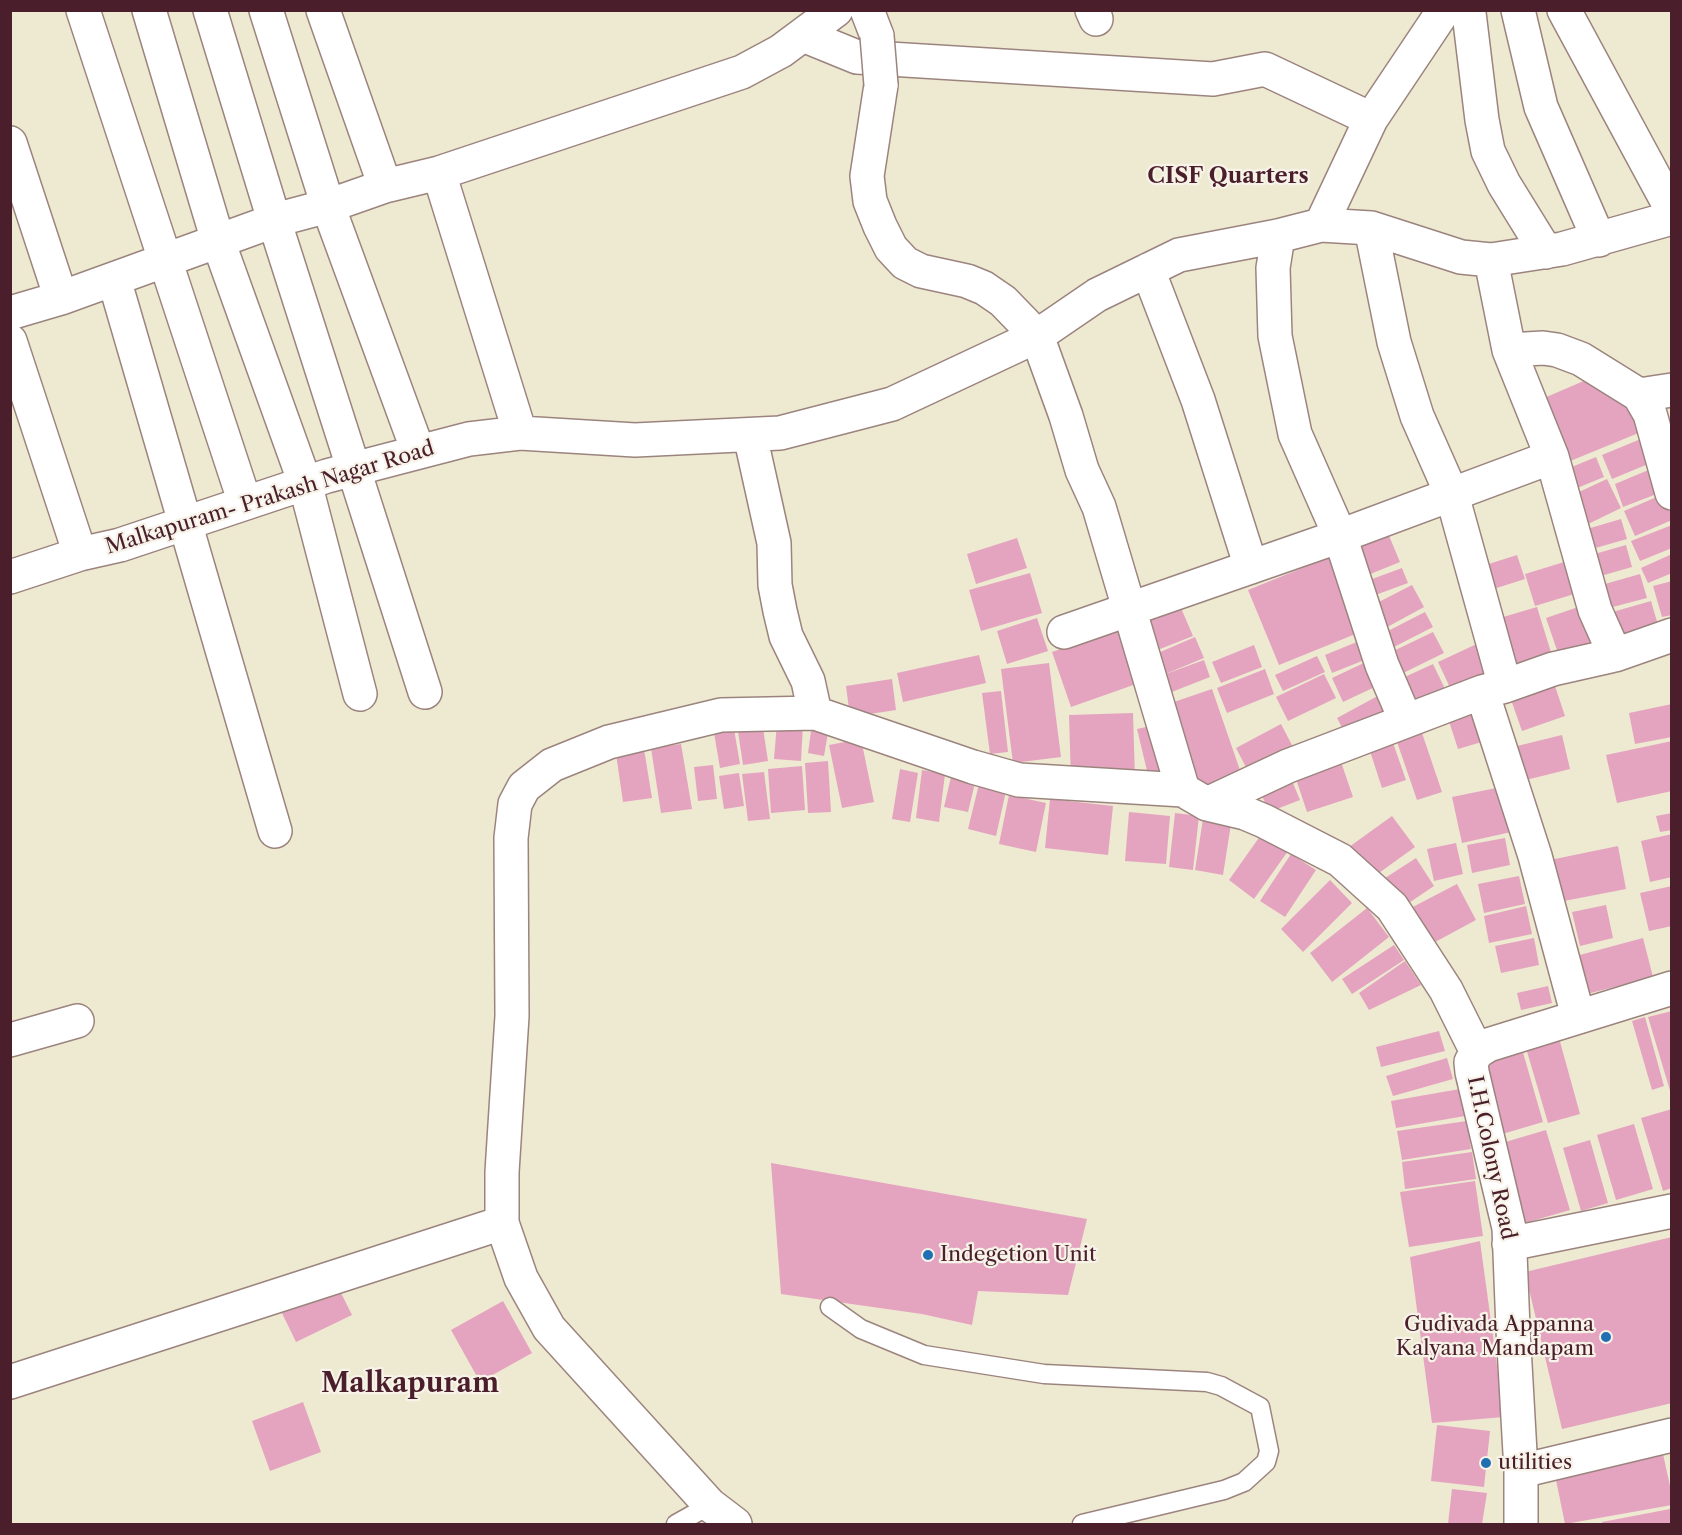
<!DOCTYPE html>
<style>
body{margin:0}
#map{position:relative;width:1682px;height:1535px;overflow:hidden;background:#eee9d1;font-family:"Libre Caslon Text",serif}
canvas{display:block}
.frame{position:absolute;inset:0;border:12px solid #4a1f2b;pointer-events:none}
</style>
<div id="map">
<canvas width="1682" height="1535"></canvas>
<div class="frame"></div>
</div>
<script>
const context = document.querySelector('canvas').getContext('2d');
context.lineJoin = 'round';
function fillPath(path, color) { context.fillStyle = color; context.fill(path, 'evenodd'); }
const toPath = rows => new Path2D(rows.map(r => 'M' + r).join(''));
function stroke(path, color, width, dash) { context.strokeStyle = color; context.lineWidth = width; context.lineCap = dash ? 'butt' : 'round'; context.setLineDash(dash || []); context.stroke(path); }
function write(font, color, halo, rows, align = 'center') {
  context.font = font + ' "Libre Caslon Text",serif'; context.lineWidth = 4.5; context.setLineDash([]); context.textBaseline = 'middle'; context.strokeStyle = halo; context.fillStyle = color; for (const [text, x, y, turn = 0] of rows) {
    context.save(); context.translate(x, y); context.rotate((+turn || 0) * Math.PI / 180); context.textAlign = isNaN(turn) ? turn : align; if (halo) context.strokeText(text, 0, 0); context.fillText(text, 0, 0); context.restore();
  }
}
const building = toPath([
 [1593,377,1634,405,1641,432,1563,464,1537,401],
 [1648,436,1658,460,1612,479,1602,455],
 [1596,457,1604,477,1570,491,1562,471],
 [1658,466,1667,490,1623,507,1615,484],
 [1607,479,1621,508,1582,527,1568,497],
 [1666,493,1672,507,1672,520,1635,536,1624,511],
 [1621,519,1627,539,1592,549,1587,529],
 [1672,525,1672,548,1640,561,1631,541],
 [1387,531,1400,562,1363,577,1350,546],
 [1017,538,1027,568,976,584,967,554],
 [1626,545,1632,567,1597,577,1591,555],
 [1672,554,1672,573,1648,583,1641,568],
 [1517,555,1525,579,1484,592,1476,568],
 [1332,556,1363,631,1279,665,1248,590],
 [1574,559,1584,591,1535,606,1525,574],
 [1402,568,1408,583,1370,597,1364,582],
 [1030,573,1042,613,981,631,969,590],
 [1640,574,1647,598,1605,609,1598,586],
 [1672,581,1672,615,1662,617,1653,586],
 [1412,585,1424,607,1380,631,1367,608],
 [1651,601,1658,625,1617,637,1609,613],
 [1587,604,1601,644,1560,659,1546,618],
 [1537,607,1554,662,1510,675,1493,620],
 [1181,608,1193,636,1150,653,1138,625],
 [1425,612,1433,627,1390,649,1382,634],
 [1037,618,1048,651,1007,664,997,631],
 [1120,628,1139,683,1071,707,1052,652],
 [1433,632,1444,653,1393,678,1383,656],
 [1195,637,1204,658,1163,675,1204,660,1210,677,1164,695,1151,656],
 [1364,639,1372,657,1332,673,1325,655],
 [1481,642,1496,673,1453,694,1438,662],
 [1254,645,1262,667,1221,683,1212,662],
 [979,655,986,683,903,702,897,673],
 [1317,656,1325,672,1283,691,1275,675],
 [1368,661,1379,685,1343,702,1332,678],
 [1049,663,1061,757,1013,763,1001,669],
 [1433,664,1448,695,1409,713,1394,682],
 [1265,669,1274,694,1227,713,1217,688],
 [1324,674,1336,698,1288,721,1276,697],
 [892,679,896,710,850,717,846,686],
 [1553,680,1565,716,1522,731,1509,694],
 [1212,689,1242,776,1195,792,1165,705],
 [1001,691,1008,752,990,754,982,693],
 [1385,692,1395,711,1347,737,1337,718],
 [1672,704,1672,737,1635,744,1629,713],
 [1475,707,1485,741,1458,749,1447,715],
 [1133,713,1135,779,1071,781,1069,715],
 [761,715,768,761,743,765,736,718],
 [777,723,803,724,801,761,774,759],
 [812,724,829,727,824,756,808,753],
 [1281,724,1295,751,1250,775,1236,748],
 [1155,725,1166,771,1148,775,1137,729],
 [734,729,740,764,720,768,714,733],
 [1422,733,1442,792,1417,800,1397,742],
 [1562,735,1570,769,1522,781,1513,747],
 [861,739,874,802,842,808,829,745],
 [1392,740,1406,780,1382,788,1369,748],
 [1672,741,1672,791,1617,803,1606,755],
 [681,744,692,809,661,813,651,748],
 [644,749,652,798,623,802,616,754],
 [1339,756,1353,797,1307,812,1293,770],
 [828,761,831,812,808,813,805,763],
 [713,765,717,799,698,801,694,767],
 [802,766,805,810,771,813,768,769],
 [900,769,918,773,910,822,892,819],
 [922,770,945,774,939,822,916,818],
 [1288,771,1300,800,1269,812,1257,784],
 [764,772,770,819,748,821,742,774],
 [739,773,744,806,724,809,719,776],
 [951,777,975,783,968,812,944,807],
 [979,784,1006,791,996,836,968,829],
 [1501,787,1511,832,1462,843,1452,797],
 [1009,795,1046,803,1036,852,999,844],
 [1050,799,1113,806,1108,855,1045,848],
 [1129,812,1170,816,1166,864,1125,861],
 [1175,813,1199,816,1193,870,1169,867],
 [1672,813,1672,830,1660,832,1656,816],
 [1392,816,1415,847,1372,878,1349,847],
 [1203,819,1231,824,1223,875,1195,870],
 [1263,832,1288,851,1254,899,1229,880],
 [1672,834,1672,877,1650,882,1641,841],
 [1505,838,1510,865,1472,873,1467,845],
 [1456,843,1463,874,1434,881,1427,849],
 [1618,846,1626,889,1559,902,1550,860],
 [1291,854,1316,870,1285,917,1260,901],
 [1416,858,1434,886,1400,909,1382,880],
 [1519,876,1525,904,1484,913,1478,884],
 [1330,880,1352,903,1303,952,1281,929],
 [1457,884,1476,920,1424,948,1405,911],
 [1672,886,1672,926,1649,931,1640,893],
 [1606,905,1613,938,1580,946,1572,912],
 [1526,906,1532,934,1489,943,1484,916],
 [1367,908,1389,937,1332,982,1310,953],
 [1534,938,1539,965,1501,973,1495,946],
 [1643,938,1653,977,1587,994,1576,956],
 [1394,945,1404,960,1352,994,1342,979],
 [1405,961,1421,985,1369,1010,1359,993],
 [1548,986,1552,1003,1521,1010,1517,993],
 [1672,1011,1672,1094,1671,1094,1648,1017],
 [1645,1017,1664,1086,1652,1090,1632,1021],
 [1439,1031,1445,1051,1381,1067,1376,1047],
 [1559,1038,1580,1114,1548,1123,1526,1048],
 [1522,1049,1543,1122,1499,1135,1478,1061],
 [1447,1058,1453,1079,1393,1096,1386,1076],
 [1460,1089,1465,1116,1396,1128,1391,1101],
 [1672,1109,1672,1188,1663,1191,1641,1118],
 [1467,1121,1471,1149,1402,1160,1397,1131],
 [1634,1124,1653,1189,1616,1200,1597,1135],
 [1546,1130,1570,1210,1525,1223,1502,1143],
 [1590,1140,1608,1203,1581,1211,1563,1148],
 [1472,1152,1476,1179,1405,1189,1402,1162],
 [771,1163,1087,1219,1068,1295,978,1291,972,1325,922,1314,781,1294],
 [1475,1181,1483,1236,1409,1247,1400,1192],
 [1672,1237,1672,1403,1562,1429,1525,1272],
 [1480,1241,1504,1417,1432,1423,1410,1257],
 [333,1277,352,1315,296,1342,278,1305],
 [503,1301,532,1353,480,1382,451,1330],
 [303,1402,321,1452,270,1471,252,1421],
 [1437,1425,1490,1431,1484,1487,1431,1481],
 [1663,1454,1672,1495,1672,1505,1565,1524,1555,1475],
 [1452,1489,1487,1493,1482,1524,1448,1524],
 [1670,1509,1672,1524,1603,1524,1602,1522]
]);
const service = toPath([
 [830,1307,861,1329,924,1355,1044,1374,1207,1382,1221,1386,1260,1407,1269,1451,1266,1462,1244,1482,1224,1490,1082,1524],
 [676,1524,710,1505]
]);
const minor = toPath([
 [83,10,245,503],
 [149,10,218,241,305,483,360,694],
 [210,10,274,220,425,692],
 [266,10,328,206,418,451],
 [323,10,385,186],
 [867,10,877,36],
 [1092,10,1096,19],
 [1518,10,1541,107,1599,240],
 [1564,10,1672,210],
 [1469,13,1482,120,1488,151,1504,184,1546,252],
 [803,35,857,57,1213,79,1265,69,1371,119],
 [881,85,867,176,870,201,880,226,891,248,905,263,921,271,967,281,984,288,1003,301,1037,336,1066,416,1082,470,1099,507,1183,790],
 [10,143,61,298],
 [439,173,520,433],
 [1321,225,1371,119,1444,10],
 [1371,228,1394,342,1417,416,1452,495,1505,686,1482,692,1535,856,1578,1016],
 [1278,236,1273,268,1275,336,1295,434,1340,536,1382,665,1406,721],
 [1491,260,1509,350,1552,457,1595,610,1615,655,1672,635],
 [1148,270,1198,400,1251,567],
 [114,279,275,831],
 [10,313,61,298,279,219,328,206,385,186,439,173,742,72,781,51,836,10],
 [10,341,80,554],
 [1509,350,1543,348,1557,350,1581,359,1639,395,1650,414,1672,493],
 [1639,395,1672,390],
 [750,435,774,543,775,585,780,611,786,636,808,681,815,713,973,767,1019,780,1183,790,1207,804,1245,813,1264,821,1340,860,1392,907,1446,990,1477,1052],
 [10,577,80,554,120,545,327,476,469,439,520,433,635,440,780,433,892,404,1037,336,1097,295,1179,255,1278,236,1321,225,1371,228,1461,257,1491,260,1562,249,1672,218],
 [1064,632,1340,536,1552,457],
 [1505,686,1553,669,1615,655],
 [1207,804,1288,766,1482,692],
 [10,1040,77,1021],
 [1509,1244,1672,1211],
 [10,1382,502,1223],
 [1521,1471,1672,1435],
 [735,1524,710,1505,549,1328,521,1278,502,1223,502,1172,512,1016,511,838,515,804,524,787,552,765,609,742,721,715,815,713],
 [1521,1524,1521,1471,1513,1329,1509,1228,1472,1072,1471,1062,1477,1052,1488,1045,1672,988]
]);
const minorBridge = toPath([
 [877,36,881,85]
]);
const markers = [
 [928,1255,6,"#1f6fb2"],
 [1606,1337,6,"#1f6fb2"],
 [1486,1463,6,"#1f6fb2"]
];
const streetNames = [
 ["Malkapuram- Prakash Nagar Road",270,498,-17],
 ["I.H.Colony Road",1491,1158,78]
];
const poiNames = [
 ["Indegetion Unit",940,1255],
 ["Gudivada Appanna",1594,1325,"right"],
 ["Kalyana Mandapam",1594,1349,"right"],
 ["utilities",1498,1463]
];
const neighbourhoodNames = [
 ["CISF Quarters",1228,177]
];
const districtNames = [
 ["Malkapuram",410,1384]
];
fillPath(building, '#e4a4c0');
stroke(service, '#9c847e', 21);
stroke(minor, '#9c847e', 36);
stroke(service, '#fff', 18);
stroke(minor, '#fff', 33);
stroke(minorBridge, '#9c847e', 36, []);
stroke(minorBridge, '#fff', 33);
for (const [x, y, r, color] of markers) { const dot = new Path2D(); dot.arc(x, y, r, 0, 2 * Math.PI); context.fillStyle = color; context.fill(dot); stroke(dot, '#f7f3e8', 2); }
write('21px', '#4a1f2b', '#f7f3e8', streetNames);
write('21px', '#4a1f2b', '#f7f3e8', poiNames, 'left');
write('bold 22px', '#4a1f2b', '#f7f3e8', neighbourhoodNames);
write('bold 27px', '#4a1f2b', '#f7f3e8', districtNames);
</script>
